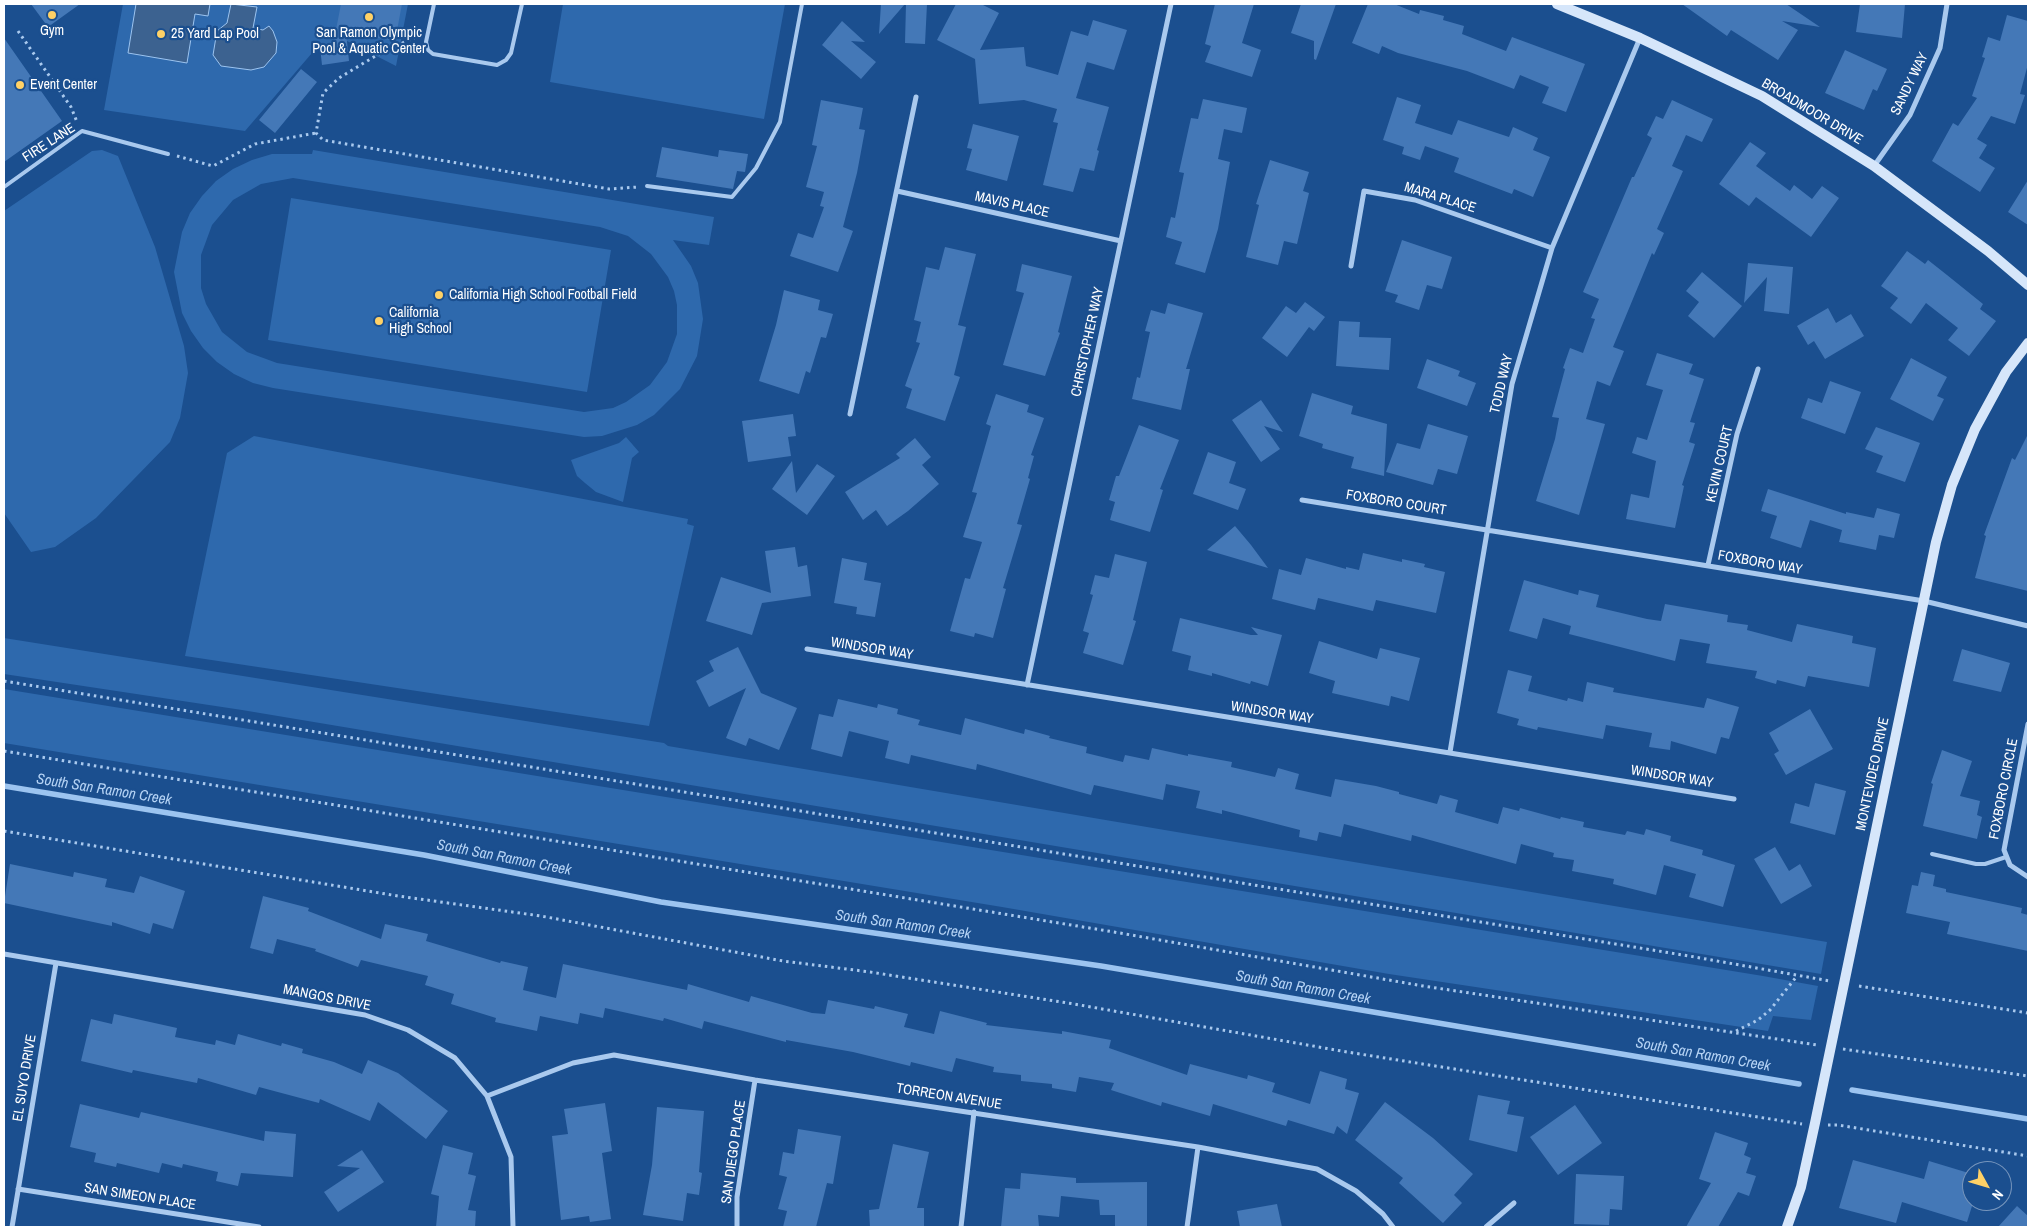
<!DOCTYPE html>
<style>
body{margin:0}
#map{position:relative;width:2032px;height:1231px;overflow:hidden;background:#1b4f8f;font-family:"Archivo Narrow",sans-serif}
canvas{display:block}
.frame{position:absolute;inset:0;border:5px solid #fff;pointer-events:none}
.north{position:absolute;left:1962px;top:1161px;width:50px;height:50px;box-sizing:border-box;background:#1b4f8f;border:1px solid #7695bc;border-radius:50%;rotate:129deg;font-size:14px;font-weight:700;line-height:20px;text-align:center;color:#fff}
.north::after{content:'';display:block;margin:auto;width:18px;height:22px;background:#ffd166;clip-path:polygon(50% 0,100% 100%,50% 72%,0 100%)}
</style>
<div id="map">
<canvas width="2032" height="1231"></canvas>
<div class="frame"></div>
<div class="north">N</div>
</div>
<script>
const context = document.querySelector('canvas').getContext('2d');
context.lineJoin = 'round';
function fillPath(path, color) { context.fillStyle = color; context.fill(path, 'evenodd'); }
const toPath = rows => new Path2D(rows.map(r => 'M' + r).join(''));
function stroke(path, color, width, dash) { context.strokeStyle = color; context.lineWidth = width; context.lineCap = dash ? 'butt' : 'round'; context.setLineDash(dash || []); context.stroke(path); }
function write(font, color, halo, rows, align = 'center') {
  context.font = font + ' "Archivo Narrow",sans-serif'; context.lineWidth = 4.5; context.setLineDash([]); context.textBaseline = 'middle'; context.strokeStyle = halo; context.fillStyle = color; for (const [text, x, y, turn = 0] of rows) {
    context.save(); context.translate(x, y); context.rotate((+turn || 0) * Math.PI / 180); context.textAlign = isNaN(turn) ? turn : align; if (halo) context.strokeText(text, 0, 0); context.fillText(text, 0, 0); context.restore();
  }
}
const green = toPath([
 [123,4,408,4,396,66,347,41,312,53,245,131,104,110],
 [563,4,785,4,764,119,550,82],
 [102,150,118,156,155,247,184,346,188,373,180,418,170,442,96,518,55,547,31,552,4,513,4,211,92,151],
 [313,150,714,217,709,245,673,240,691,266,698,283,703,319,697,356,680,389,654,415,637,425,602,436,584,437,273,388,253,383,234,374,217,362,203,348,191,331,182,313,174,272,182,232,190,213,202,196,216,181,233,169,252,160,272,154,312,154],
 [293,178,600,227,628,236,651,254,668,277,674,291,677,305,677,334,667,362,650,385,626,402,613,408,584,412,277,363,247,352,222,332,206,304,201,288,201,255,212,225,233,200,261,184],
 [291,198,611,250,587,392,268,340],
 [254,436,688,519,687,524,694,526,649,726,185,656,227,453],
 [626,437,639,452,632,458,623,502,596,492,585,483,577,476,571,460,619,443],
 [4,638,664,743,668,746,1827,942,1821,974,242,710,4,674],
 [4,689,1763,976,1818,986,1811,1020,1773,1016,1768,1031,1389,974,1002,907,4,743]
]);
const water = toPath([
 [136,4,210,4,208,16,195,14,187,63,128,53,136,4],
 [231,4,257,7,253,28,263,30,269,26,273,31,277,42,276,53,264,67,251,70,221,66,213,55,217,31,227,23,231,4]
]);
const stream = toPath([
 [4,786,424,855,661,902,1101,966,1799,1084],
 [1852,1090,2028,1119]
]);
const building = toPath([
 [31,4,80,4,48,27],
 [341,4,402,4,395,41,346,32,349,61,322,65,320,47,333,45],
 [881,4,905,4,879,34],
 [906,4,927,4,925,44,905,43],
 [956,4,981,4,999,13,980,50,1024,47,1026,66,1058,75,1071,31,1088,36,1093,20,1127,30,1114,70,1087,62,1076,98,1109,107,1097,150,1099,151,1094,171,1080,168,1073,192,1043,185,1058,123,1053,122,1057,109,1024,100,979,104,975,59,937,40],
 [1215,4,1254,4,1242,43,1261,50,1252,77,1205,62,1211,46,1205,44],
 [1301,4,1336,4,1316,60,1314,59,1314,41,1291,33],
 [1368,4,1394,4,1419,14,1420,10,1444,16,1443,20,1464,26,1462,34,1506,51,1512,37,1585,64,1566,112,1542,103,1549,87,1520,75,1514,89,1467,71,1398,53,1382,46,1379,54,1352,43],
 [1682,4,1786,4,1820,27,1782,21,1798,30,1778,60,1731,30,1727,36],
 [1860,4,1905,4,1902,38,1856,32],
 [2007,15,2028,21,2028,64,2020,94,2025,95,2015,124,1991,116,1977,139,1987,145,1979,158,1995,168,1980,192,1932,161,1953,123,1958,126,1977,98,1972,96,1985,58,1982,57,1988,37,2000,41],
 [842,21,865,42,851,41,876,62,861,79,822,45],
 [4,38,62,121,4,162],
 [1845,50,1887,69,1877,91,1873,89,1864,110,1825,93],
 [301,69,317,82,275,133,259,120],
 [1397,97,1421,105,1415,123,1452,135,1458,120,1509,137,1513,127,1538,138,1533,150,1550,157,1533,197,1514,189,1512,194,1454,172,1459,158,1425,146,1420,160,1402,154,1404,147,1383,140],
 [1203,99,1247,108,1242,133,1224,129,1218,159,1230,162,1218,229,1205,273,1175,264,1182,242,1166,237,1171,217,1175,218,1184,173,1179,172,1191,118,1198,119],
 [821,100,863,108,859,129,865,130,857,173,843,227,853,231,838,272,790,256,798,233,813,238,824,207,820,206,824,192,806,187,817,146,812,145],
 [1672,100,1713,119,1702,142,1686,135,1672,166,1683,171,1657,229,1664,233,1654,255,1652,253,1613,347,1624,351,1610,386,1597,381,1586,419,1605,424,1579,515,1536,501,1555,439,1559,418,1552,417,1565,369,1563,368,1570,348,1583,353,1595,319,1591,318,1599,299,1583,292,1632,177,1634,177,1652,138,1647,135,1656,116,1663,119],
 [973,124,1019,136,1007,181,966,170,972,149,967,148],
 [1750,142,1766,153,1756,166,1790,191,1794,185,1812,199,1822,186,1839,198,1811,237,1756,197,1749,206,1719,184],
 [662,147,718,157,719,150,748,154,745,172,737,171,733,189,656,177],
 [1270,160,1309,172,1303,191,1309,193,1297,244,1284,241,1278,265,1246,257,1259,205,1256,204],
 [2028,180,2028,225,2008,212],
 [1402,240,1452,257,1442,289,1427,285,1419,310,1395,302,1398,295,1385,291],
 [945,247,976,254,958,325,966,327,954,375,960,377,945,421,906,408,912,389,905,386,920,343,916,342,921,322,914,320,926,267,939,270],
 [1907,251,1925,264,1928,260,1947,275,1983,304,1980,309,1996,321,1969,356,1948,340,1958,328,1926,303,1911,324,1890,308,1898,298,1881,286],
 [1748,263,1793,267,1789,314,1764,311,1767,277,1744,303],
 [1022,264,1072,276,1058,332,1060,333,1045,376,1003,365,1024,293,1016,291],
 [1702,272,1742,306,1714,338,1688,316,1699,302,1686,291],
 [784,290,820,300,818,310,833,314,826,338,821,337,810,373,806,371,799,394,759,381,776,325],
 [1305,302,1325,317,1314,331,1309,327,1287,357,1262,338,1286,306,1296,313],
 [1168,303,1203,313,1186,369,1190,369,1181,410,1132,399,1137,377,1140,378,1150,332,1145,331,1151,310,1165,314],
 [1828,308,1836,323,1851,314,1864,336,1825,359,1814,341,1808,345,1797,326],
 [1339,321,1360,322,1359,337,1391,338,1389,370,1336,366],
 [1657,353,1693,364,1689,374,1704,379,1690,422,1695,423,1689,442,1695,444,1682,485,1684,486,1675,528,1626,519,1631,494,1649,498,1656,461,1632,453,1637,437,1647,440,1663,390,1646,385],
 [1911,358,1947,377,1937,396,1944,399,1933,421,1890,399],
 [1427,359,1460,371,1458,376,1476,383,1467,406,1417,388],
 [1830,381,1861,392,1845,434,1801,418,1808,398,1822,403],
 [1312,393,1353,406,1351,414,1387,424,1384,476,1351,468,1354,457,1322,448,1323,444,1299,436],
 [996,394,1029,405,1027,412,1044,418,1031,455,1034,456,1028,478,1030,479,1017,524,1022,525,1003,588,1006,589,993,638,975,633,974,637,950,631,965,578,970,579,982,542,963,537,977,493,972,492,991,426,986,424],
 [1261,400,1283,432,1264,426,1280,449,1261,462,1232,420],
 [793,414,796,436,788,437,791,456,748,462,742,421],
 [1428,424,1468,436,1457,474,1438,469,1433,485,1386,472,1397,443,1420,449],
 [1139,425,1179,440,1160,489,1163,490,1150,532,1110,520,1115,502,1109,500,1116,476,1119,476],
 [1876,427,1920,443,1905,482,1876,472,1883,456,1865,449],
 [2028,434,2028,591,1975,578,1986,536,1984,535,2012,458,2015,460],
 [915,438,931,457,922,465,939,484,908,511,887,526,876,510,863,520,845,492,900,458,896,454],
 [1208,452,1236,462,1229,483,1246,489,1238,510,1193,494],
 [792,461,796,493,817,464,835,476,807,515,772,489],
 [1768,489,1846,514,1846,512,1874,518,1877,508,1900,514,1894,538,1879,535,1876,550,1839,542,1842,530,1810,520,1801,548,1770,538,1777,516,1761,511],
 [1235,526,1251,545,1268,568,1207,550],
 [795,547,798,567,807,565,811,596,762,603,752,635,706,621,721,577,771,593,765,551],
 [1363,553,1402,562,1402,559,1425,564,1424,567,1445,572,1436,613,1376,600,1373,611,1318,598,1315,610,1272,599,1279,569,1301,575,1306,558,1346,569,1346,567,1359,570],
 [1115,554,1147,562,1133,620,1136,621,1123,665,1083,653,1089,633,1083,631,1093,595,1090,594,1095,575,1109,578],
 [842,558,867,563,864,580,881,583,875,617,856,614,857,607,834,603],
 [1524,580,1578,595,1579,590,1599,595,1596,607,1647,619,1661,621,1665,604,1728,615,1727,622,1748,625,1747,630,1792,642,1797,624,1853,636,1852,643,1876,648,1869,687,1808,676,1805,687,1777,680,1776,684,1755,678,1757,671,1706,663,1710,644,1680,639,1675,661,1569,634,1571,626,1543,618,1537,639,1509,631],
 [1180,618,1251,635,1258,635,1251,627,1282,635,1268,686,1251,681,1250,684,1212,673,1212,676,1188,670,1191,656,1172,651],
 [1319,641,1377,659,1380,648,1420,658,1409,701,1391,696,1389,706,1332,693,1335,681,1309,673],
 [738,647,761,693,797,708,779,750,749,738,746,746,726,738,746,688,709,707,696,681,714,671,709,661],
 [1962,649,2010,663,2001,692,1953,681],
 [1508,670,1532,676,1528,691,1567,701,1568,698,1583,702,1587,682,1614,688,1613,692,1704,708,1707,698,1739,707,1729,739,1721,737,1716,754,1671,741,1670,750,1649,747,1652,733,1606,725,1603,739,1538,727,1537,730,1517,725,1519,719,1497,713],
 [838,699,877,708,878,704,898,709,897,714,920,720,918,725,961,735,965,718,1024,734,1025,729,1050,736,1049,738,1087,747,1086,753,1123,762,1125,755,1149,760,1152,748,1188,756,1188,754,1232,762,1231,767,1275,777,1278,768,1299,774,1295,789,1331,797,1335,779,1376,786,1399,792,1399,794,1437,804,1440,795,1458,800,1455,812,1498,824,1503,807,1519,811,1520,808,1560,819,1561,817,1584,822,1583,827,1625,835,1627,831,1644,835,1646,829,1671,836,1670,841,1703,850,1702,855,1735,865,1723,907,1689,897,1696,874,1664,865,1656,895,1613,884,1614,879,1572,871,1574,860,1553,857,1554,853,1521,844,1516,864,1412,835,1411,841,1344,824,1341,837,1319,832,1317,841,1299,837,1300,830,1222,810,1222,814,1196,808,1200,791,1166,784,1163,800,1094,785,1091,795,977,764,976,770,911,755,909,764,885,758,889,741,849,731,842,757,811,749,819,714,833,717],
 [1810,709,1833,749,1786,775,1774,754,1779,751,1769,733],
 [1942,750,1972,761,1960,796,1980,801,1977,815,1982,817,1977,839,1923,826,1933,784,1931,783],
 [1815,783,1846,791,1835,835,1790,823,1795,803,1809,807],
 [1775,847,1789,871,1800,864,1812,886,1781,904,1754,859],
 [10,864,73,877,74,872,107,879,105,887,134,893,140,876,185,891,173,929,153,923,150,934,112,922,112,926,4,903],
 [1921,872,1935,875,1933,886,1946,889,1946,892,2022,908,2021,913,2028,915,2028,951,1947,934,1950,922,1906,913,1912,885,1918,886],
 [263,896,309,908,308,911,381,939,385,924,428,934,426,941,500,963,501,961,528,967,523,990,556,998,563,964,687,990,688,984,749,1002,751,996,812,1013,825,1014,828,1000,874,1009,875,1006,908,1014,904,1027,934,1034,940,1011,987,1023,986,1025,1062,1034,1062,1031,1111,1040,1109,1048,1187,1075,1190,1064,1247,1079,1248,1075,1275,1083,1272,1092,1310,1104,1320,1071,1347,1079,1345,1089,1359,1093,1347,1134,1337,1126,1334,1134,1288,1120,1286,1126,1213,1104,1210,1116,1162,1102,1161,1106,1111,1090,1114,1083,1079,1077,1076,1092,1052,1088,1052,1084,1021,1081,1021,1075,993,1072,994,1067,956,1058,952,1072,911,1062,910,1066,853,1052,786,1040,786,1042,704,1021,702,1029,664,1018,663,1021,605,1008,603,1018,580,1013,578,1024,540,1016,537,1031,495,1022,496,1018,451,1004,454,994,425,985,428,976,361,960,358,967,315,951,316,949,277,939,273,954,250,948],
 [114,1014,177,1028,175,1037,215,1045,216,1040,235,1045,238,1034,281,1046,282,1043,303,1049,302,1053,334,1062,362,1074,368,1060,398,1073,448,1111,426,1139,378,1102,370,1121,320,1099,319,1103,259,1087,256,1095,198,1078,197,1083,133,1070,132,1073,81,1061,91,1019,112,1024],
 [1478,1095,1510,1101,1507,1114,1524,1117,1517,1152,1469,1140],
 [1385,1102,1433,1138,1473,1174,1454,1195,1462,1203,1443,1223,1399,1183,1403,1178,1355,1140],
 [605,1103,612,1151,602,1153,611,1219,590,1222,589,1216,561,1220,552,1136,568,1134,564,1109],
 [80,1104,139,1118,141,1112,264,1141,265,1131,296,1134,293,1177,241,1173,238,1186,216,1181,218,1172,183,1164,182,1168,162,1163,159,1173,117,1163,116,1167,94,1162,96,1153,70,1147],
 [1575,1105,1602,1143,1558,1175,1530,1137],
 [657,1107,704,1111,699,1172,702,1173,699,1195,687,1193,683,1221,643,1215,652,1165],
 [798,1129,841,1136,833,1184,827,1183,816,1227,783,1227,787,1211,778,1209,787,1177,779,1175,783,1152,794,1154],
 [1715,1132,1748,1143,1744,1155,1751,1158,1746,1173,1756,1176,1749,1196,1738,1192,1718,1227,1686,1227,1711,1183,1699,1179],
 [893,1144,929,1152,917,1208,924,1208,924,1227,870,1227,869,1210,879,1209],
 [443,1145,473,1153,468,1174,476,1176,468,1210,476,1211,475,1227,436,1227,439,1196,431,1194],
 [362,1150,384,1182,338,1212,324,1192,360,1168,337,1166],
 [1853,1160,1924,1179,1929,1161,1972,1174,1972,1206,1967,1222,1902,1202,1896,1223,1839,1208],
 [1021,1173,1076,1178,1076,1183,1147,1182,1147,1227,1115,1227,1115,1215,1100,1215,1099,1200,1061,1196,1059,1217,1038,1215,1039,1227,1001,1227,1005,1188,1020,1189],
 [1576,1174,1624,1176,1622,1210,1610,1209,1609,1225,1574,1224],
 [1277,1204,1282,1227,1240,1227,1237,1211],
 [2017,1206,2028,1216,2028,1227,1998,1227]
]);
const path = toPath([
 [18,31,71,107,77,122],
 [416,37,382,52,339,78,323,93,316,133,323,140,609,189,638,187],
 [177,156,213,166,255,144,316,133],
 [4,681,1689,956,1830,981],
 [4,751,1114,932,1423,986,1817,1045],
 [4,831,398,896,541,916,783,961,870,972,1074,1004,1347,1052,1802,1124],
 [1859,986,2028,1013],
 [1736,1031,1758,1020,1770,1010,1797,976],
 [1843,1049,2028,1076],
 [1828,1125,1838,1125,2028,1156]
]);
const lane = toPath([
 [434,4,426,42,428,50,433,54,497,65,506,60,511,53,522,4],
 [647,186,732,197,756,168,780,122,802,4],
 [4,187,82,131,168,154],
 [1932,854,1976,864,1985,864,2006,857]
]);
const street = toPath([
 [1874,166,1910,115,1940,48,1947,4],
 [897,191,1121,241],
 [1351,266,1364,191,1415,200,1552,248],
 [850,414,916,97],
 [1302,500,1924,601,2028,626],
 [1708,565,1737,434,1758,369],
 [807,649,1734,799],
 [1027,685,1171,4],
 [2028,724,2004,850,2010,865,2028,877],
 [1450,752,1512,384,1552,248,1640,38],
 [4,954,365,1015,408,1030,455,1058,487,1096,511,1157,513,1227],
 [487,1096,573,1063,614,1055,755,1080,1198,1147,1317,1169,1356,1191,1383,1214,1393,1227],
 [18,1189,259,1227],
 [12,1227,56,963],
 [737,1227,737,1197,755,1080],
 [961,1227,974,1112],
 [1187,1227,1198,1147],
 [1486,1227,1514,1203]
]);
const secondary = toPath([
 [1557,4,1640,38,1762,96,1874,166,1988,251,2028,285],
 [1787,1227,1801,1187,1815,1123,1936,542,1952,485,1975,429,2006,372,2028,343]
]);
const markers = [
 [52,15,5,"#ffd166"],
 [369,17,5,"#ffd166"],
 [161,34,5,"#ffd166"],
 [20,85,5,"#ffd166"],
 [439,295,5,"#ffd166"],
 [379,321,5,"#ffd166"]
];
const poiNames = [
 ["Gym",52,31,"center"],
 ["San Ramon Olympic",369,33,"center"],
 ["Pool & Aquatic Center",369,49,"center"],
 ["25 Yard Lap Pool",171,34],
 ["Event Center",30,85],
 ["California High School Football Field",449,295],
 ["California",389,313],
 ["High School",389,329]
];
const streetNames = [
 ["SANDY WAY",1910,84,-64],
 ["BROADMOOR DRIVE",1812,112,31],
 ["FIRE LANE",49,143,-33],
 ["MARA PLACE",1440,198,17],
 ["MAVIS PLACE",1012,205,13],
 ["CHRISTOPHER WAY",1088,342,-78],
 ["TODD WAY",1502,384,-77],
 ["KEVIN COURT",1720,464,-77],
 ["FOXBORO COURT",1396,503,9],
 ["FOXBORO WAY",1760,563,10],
 ["WINDSOR WAY",872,649,9],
 ["WINDSOR WAY",1272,713,9],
 ["MONTEVIDEO DRIVE",1873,774,-78],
 ["WINDSOR WAY",1672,777,9],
 ["FOXBORO CIRCLE",2004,789,-79],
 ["MANGOS DRIVE",327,998,11],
 ["EL SUYO DRIVE",25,1078,-81],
 ["TORREON AVENUE",949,1097,9],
 ["SAN DIEGO PLACE",734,1152,-82],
 ["SAN SIMEON PLACE",140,1197,9]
];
const waterNames = [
 ["South San Ramon Creek",104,790,9],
 ["South San Ramon Creek",504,858,11],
 ["South San Ramon Creek",903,925,8],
 ["South San Ramon Creek",1303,988,10],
 ["South San Ramon Creek",1703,1055,10]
];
fillPath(green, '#2e69ad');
fillPath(water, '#3c6290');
stroke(water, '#9cc4f0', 1);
stroke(stream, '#9cc4f0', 5.5);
fillPath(building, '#4478b7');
stroke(path, '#a9c9ee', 3, [2.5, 4]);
stroke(lane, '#a9c9ee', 4);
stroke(street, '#a9c9ee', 5);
stroke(secondary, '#d6e6fa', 10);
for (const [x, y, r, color] of markers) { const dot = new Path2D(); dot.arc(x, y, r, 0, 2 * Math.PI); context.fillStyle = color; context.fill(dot); stroke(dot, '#1b4f8f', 2); }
write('14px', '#fff', '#1b4f8f', poiNames, 'left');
write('14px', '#fff', '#1b4f8f', streetNames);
write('italic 15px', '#b5d3f5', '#1b4f8f', waterNames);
</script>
